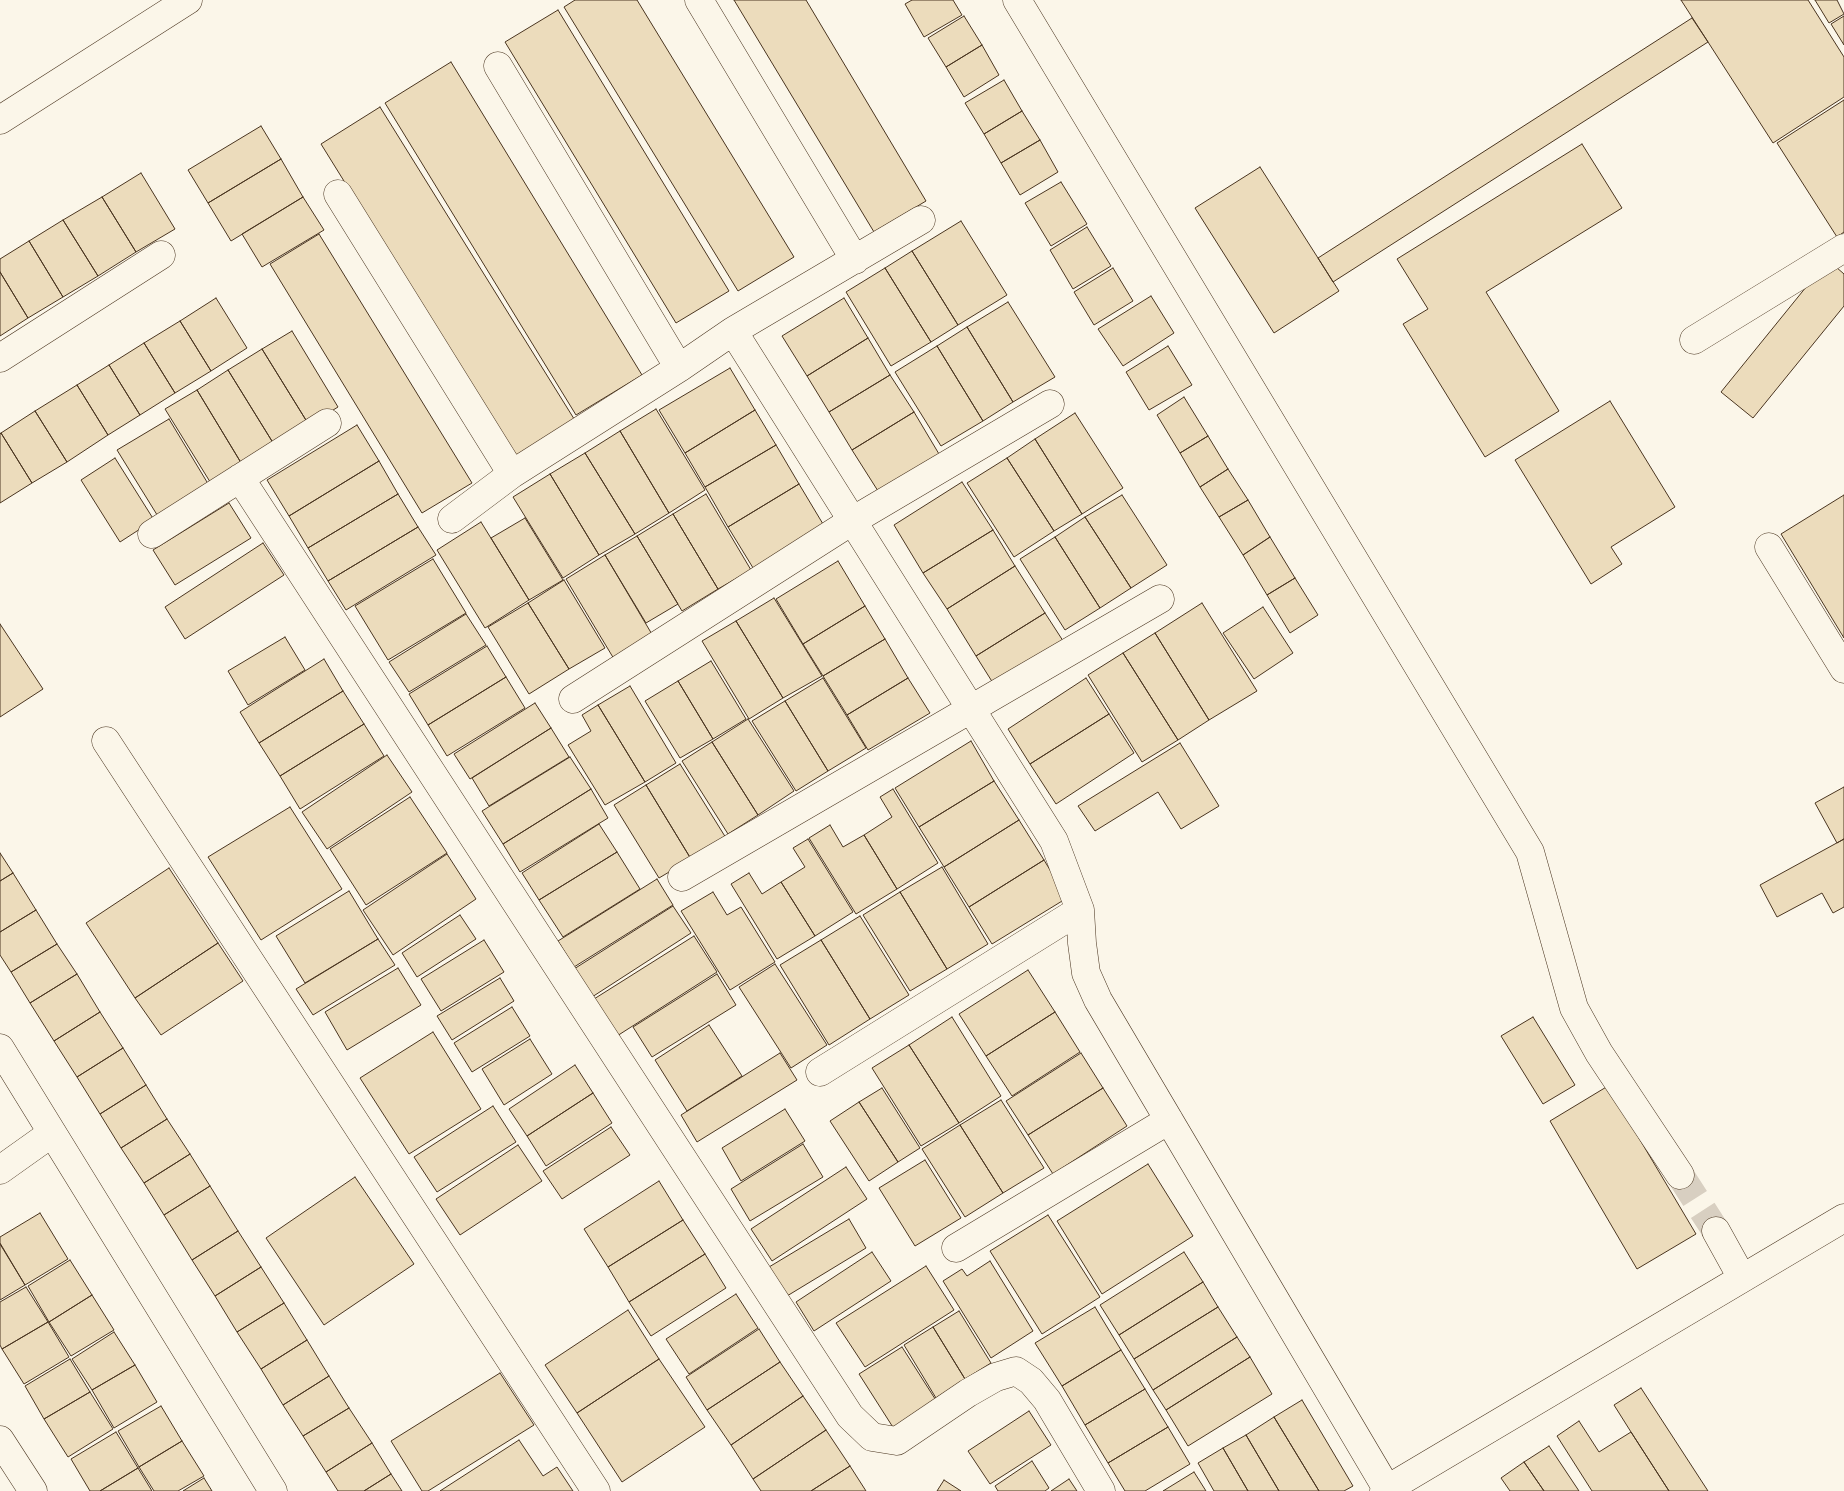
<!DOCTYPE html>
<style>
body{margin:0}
canvas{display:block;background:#fbf6e9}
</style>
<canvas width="1844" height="1491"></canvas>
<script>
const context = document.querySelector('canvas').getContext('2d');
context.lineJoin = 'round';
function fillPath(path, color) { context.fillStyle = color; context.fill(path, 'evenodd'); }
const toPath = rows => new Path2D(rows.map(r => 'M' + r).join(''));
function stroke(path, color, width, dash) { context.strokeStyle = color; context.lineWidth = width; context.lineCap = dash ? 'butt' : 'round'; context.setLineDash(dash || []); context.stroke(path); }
const building = toPath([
 [575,0,637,0,794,257,738,291,564,7,575,0],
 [734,0,806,0,926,201,874,232,734,0],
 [912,0,953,0,962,15,924,37,905,4,912,0],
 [1681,0,1808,0,1844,57,1844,97,1773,143,1681,0],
 [1815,0,1837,0,1844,14,1829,23,1815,0],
 [558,10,729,291,676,323,505,42,558,10],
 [964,16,982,45,946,67,928,38,964,16],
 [1844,16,1844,45,1831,24,1844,16],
 [1692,18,1708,42,1333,282,1318,258,1692,18],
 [982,45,999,75,964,97,946,67,982,45],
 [451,62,642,375,576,415,385,103,451,62],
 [1004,80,1022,111,984,134,965,103,1004,80],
 [1844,100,1844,232,1837,237,1777,143,1844,100],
 [380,107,576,422,516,458,321,144,380,107],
 [1022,111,1040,140,1001,163,984,134,1022,111],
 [261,126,281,159,208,203,188,170,261,126],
 [1040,140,1058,172,1020,195,1001,163,1040,140],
 [1582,144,1622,208,1486,292,1559,411,1485,457,1403,324,1428,309,1397,259,1582,144],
 [281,159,303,197,231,241,208,203,281,159],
 [1260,167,1339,291,1274,333,1195,208,1260,167],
 [141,173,175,229,136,252,102,197,141,173],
 [1061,182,1087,224,1051,246,1025,203,1061,182],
 [102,197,136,252,98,276,63,220,102,197],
 [303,197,324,230,262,267,242,234,303,197],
 [63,220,98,276,63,297,29,241,63,220],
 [961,221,1007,295,958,325,912,251,961,221],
 [1087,227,1111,266,1073,289,1050,250,1087,227],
 [319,234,472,483,422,513,270,264,319,234],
 [29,241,63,297,28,318,0,272,0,259,29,241],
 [912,251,958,325,931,342,885,268,912,251],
 [1828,260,1844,274,1844,306,1753,418,1721,392,1828,260],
 [885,268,931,342,891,366,846,292,885,268],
 [1113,268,1133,301,1094,325,1074,292,1113,268],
 [0,272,28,318,0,336,0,272],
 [1151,296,1174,333,1123,366,1098,329,1151,296],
 [216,298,247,348,211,371,180,321,216,298],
 [844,298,868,338,807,376,782,336,844,298],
 [1008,302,1055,377,1013,402,967,327,1008,302],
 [180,321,211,371,175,393,144,343,180,321],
 [967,327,1013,402,983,421,937,346,967,327],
 [292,331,338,407,309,425,262,349,292,331],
 [868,338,890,375,829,412,807,376,868,338],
 [144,343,175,393,140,415,109,365,144,343],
 [937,346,983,421,941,446,895,372,937,346],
 [1168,346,1192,385,1149,410,1126,372,1168,346],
 [262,349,309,425,275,446,228,370,262,349],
 [109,365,140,415,108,435,77,385,109,365],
 [730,368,755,410,685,453,659,410,730,368],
 [228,370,275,446,243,466,197,390,228,370],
 [890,375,914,412,852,450,829,412,890,375],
 [77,385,108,435,67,462,35,411,77,385],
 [197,390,243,466,212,485,165,409,197,390],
 [1184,397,1208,436,1180,453,1157,415,1184,397],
 [1610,401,1675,507,1611,547,1622,564,1591,584,1515,460,1610,401],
 [656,409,705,490,669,513,620,431,656,409],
 [755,410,776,445,705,487,685,453,755,410],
 [35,411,67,462,32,483,1,433,35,411],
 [914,412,939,454,878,491,852,450,914,412],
 [1075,413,1123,488,1082,514,1035,439,1075,413],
 [169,419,210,487,159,518,117,450,169,419],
 [357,425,379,461,289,516,267,480,357,425],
 [620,431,669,513,635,534,585,453,620,431],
 [1,433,32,483,0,503,0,434,1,433],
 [1208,436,1228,469,1200,487,1180,453,1208,436],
 [1035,439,1082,514,1054,531,1007,458,1035,439],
 [776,445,799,484,728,527,705,487,776,445],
 [585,453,635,534,599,555,550,474,585,453],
 [115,458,154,520,120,542,81,480,115,458],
 [1007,458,1054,531,1014,557,967,483,1007,458],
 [379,461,398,494,308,548,289,516,379,461],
 [1228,469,1248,500,1219,517,1200,487,1228,469],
 [550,474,599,555,563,578,513,497,550,474],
 [962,482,993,530,923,573,894,525,962,482],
 [799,484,829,534,758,576,728,527,799,484],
 [398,494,418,527,328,581,308,548,398,494],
 [706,494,751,570,718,589,673,514,706,494],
 [1122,495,1167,565,1131,588,1085,517,1122,495],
 [1844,495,1844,638,1781,534,1844,495],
 [1248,500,1270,537,1243,555,1219,517,1248,500],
 [229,503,251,538,175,585,153,550,229,503],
 [673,514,718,589,682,611,637,536,673,514],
 [1085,517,1131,588,1100,608,1055,537,1085,517],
 [525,518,563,580,529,600,491,538,525,518],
 [481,522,529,600,485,628,437,550,481,522],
 [418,527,436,555,346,610,328,581,418,527],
 [993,530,1015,566,947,609,923,573,993,530],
 [637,536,678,604,646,623,605,555,637,536],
 [1055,537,1100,608,1065,630,1020,559,1055,537],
 [1270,537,1295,578,1267,595,1243,555,1270,537],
 [263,543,284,575,185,639,165,607,263,543],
 [605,555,653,636,614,659,566,579,605,555],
 [433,559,466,613,388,660,355,606,433,559],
 [838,561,865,606,803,644,776,599,838,561],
 [1015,566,1045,613,976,656,947,609,1015,566],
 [1295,578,1318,615,1290,633,1267,595,1295,578],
 [564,580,605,648,569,669,528,603,564,580],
 [774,598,822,676,783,698,736,621,774,598],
 [528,603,569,669,529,694,488,627,528,603],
 [1202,603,1257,691,1209,720,1155,633,1202,603],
 [865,606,885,639,823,676,803,644,865,606],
 [1263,607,1293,653,1254,679,1223,633,1263,607],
 [1045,613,1067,647,998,691,976,656,1045,613],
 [466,614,486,645,409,692,389,662,466,614],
 [736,621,783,698,749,719,702,641,736,621],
 [0,624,43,689,0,717,0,624],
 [1155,633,1209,720,1178,740,1123,653,1155,633],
 [285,637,305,670,248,705,228,671,285,637],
 [885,639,908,678,847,715,823,676,885,639],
 [487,646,506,677,428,725,409,694,487,646],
 [1123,653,1178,740,1142,762,1088,675,1123,653],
 [324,659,343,691,259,743,240,712,324,659],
 [711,661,746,719,713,739,678,681,711,661],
 [506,677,525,708,447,756,428,725,506,677],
 [823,678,866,748,828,771,785,701,823,678],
 [908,678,930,713,868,750,847,715,908,678],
 [1086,678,1109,714,1030,764,1008,729,1086,678],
 [678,681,713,739,680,758,645,701,678,681],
 [630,686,676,763,645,782,598,705,630,686],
 [343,691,364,724,280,776,259,743,343,691],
 [785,701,828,771,796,791,752,721,785,701],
 [535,703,551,728,470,779,454,754,535,703],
 [598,705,645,782,605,805,568,745,591,731,582,715,598,705],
 [1109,714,1134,753,1056,804,1030,764,1109,714],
 [748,719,794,791,758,815,712,742,748,719],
 [364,724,384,756,300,809,280,776,364,724],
 [551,728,569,757,489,806,472,778,551,728],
 [971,741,994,781,919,827,895,788,971,741],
 [712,742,758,815,728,834,682,761,712,742],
 [1180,743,1219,806,1181,829,1158,792,1095,831,1078,806,1180,743],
 [387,755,412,792,327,849,302,812,387,755],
 [570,757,591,789,503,844,482,811,570,757],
 [680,764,726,838,691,859,646,785,680,764],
 [994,781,1019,820,944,867,919,827,994,781],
 [646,785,691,859,659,878,614,805,646,785],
 [1844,787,1844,839,1837,843,1815,803,1844,787],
 [591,789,608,818,520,872,503,844,591,789],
 [893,789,938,863,897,889,864,835,892,817,880,797,893,789],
 [410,797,447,853,366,905,330,849,410,797],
 [290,807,342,889,261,940,208,857,290,807],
 [1019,820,1044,860,969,907,944,867,1019,820],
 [599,824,617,852,539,900,522,873,599,824],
 [830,825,843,847,864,835,897,889,856,914,809,838,830,825],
 [808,839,853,912,815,936,781,882,805,867,793,848,808,839],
 [1844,839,1844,907,1833,913,1822,893,1777,917,1760,885,1844,839],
 [617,852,640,889,563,937,539,900,617,852],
 [0,853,13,873,0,881,0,853],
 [447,854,476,899,393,955,363,910,447,854],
 [1044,860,1067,898,992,944,969,907,1044,860],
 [942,867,988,944,947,969,900,892,942,867],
 [169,868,218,943,135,998,86,923,169,868],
 [13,873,36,910,0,932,0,881,13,873],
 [749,873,762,894,781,882,815,936,777,959,731,884,749,873],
 [657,879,673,905,574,967,558,941,657,879],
 [349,891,378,939,305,983,276,936,349,891],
 [713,892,727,915,741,907,775,962,730,990,681,911,713,892],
 [900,892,947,969,910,991,863,915,900,892],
 [673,906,691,933,592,997,574,969,673,906],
 [36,910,57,944,11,972,0,955,0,932,36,910],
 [460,915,476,939,417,977,402,953,460,915],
 [860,916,909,995,870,1019,821,940,860,916],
 [694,936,717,972,617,1036,594,999,694,936],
 [378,939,395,965,313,1015,296,989,378,939],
 [484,940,504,972,441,1011,421,979,484,940],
 [821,940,870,1019,829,1045,780,965,821,940],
 [218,943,243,981,161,1035,135,998,218,943],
 [57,944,77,974,30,1003,11,972,57,944],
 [775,964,827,1045,791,1068,739,987,775,964],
 [398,968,421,1005,347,1050,325,1012,398,968],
 [1028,970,1055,1012,986,1056,959,1014,1028,970],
 [77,974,100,1012,54,1041,30,1003,77,974],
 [717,974,736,1005,652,1057,633,1027,717,974],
 [500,978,514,1001,452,1040,437,1016,500,978],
 [512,1007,530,1036,472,1072,454,1043,512,1007],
 [100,1012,123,1048,77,1077,54,1041,100,1012],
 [1055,1012,1080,1052,1012,1096,986,1056,1055,1012],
 [952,1017,1001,1096,959,1123,909,1045,952,1017],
 [1533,1017,1575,1085,1543,1104,1501,1036,1533,1017],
 [709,1025,742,1076,687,1111,655,1060,709,1025],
 [433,1032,481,1109,409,1154,360,1078,433,1032],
 [530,1039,552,1074,504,1105,482,1069,530,1039],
 [909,1045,959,1123,921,1146,872,1068,909,1045],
 [123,1048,146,1085,100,1114,77,1077,123,1048],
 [780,1053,797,1080,697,1142,681,1115,780,1053],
 [1081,1053,1103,1088,1028,1135,1006,1101,1081,1053],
 [575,1065,593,1093,527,1136,509,1109,575,1065],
 [146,1085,167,1119,121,1148,100,1114,146,1085],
 [1608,1086,1696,1234,1637,1269,1550,1121,1608,1086],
 [882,1088,920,1148,898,1162,859,1102,882,1088],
 [1103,1088,1127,1126,1053,1174,1028,1135,1103,1088],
 [593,1093,612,1123,546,1166,527,1136,593,1093],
 [1001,1100,1044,1168,1003,1193,960,1125,1001,1100],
 [859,1102,898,1162,869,1181,830,1121,859,1102],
 [493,1106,516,1142,437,1192,414,1157,493,1106],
 [785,1109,805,1141,741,1181,722,1148,785,1109],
 [167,1119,190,1154,144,1183,121,1148,167,1119],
 [960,1125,1003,1193,965,1217,922,1149,960,1125],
 [611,1127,630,1155,562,1199,543,1171,611,1127],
 [803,1144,823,1177,750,1221,731,1189,803,1144],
 [518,1145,542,1181,460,1235,436,1199,518,1145],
 [190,1154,210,1186,164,1215,144,1183,190,1154],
 [925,1160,961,1218,915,1246,879,1188,925,1160],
 [1148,1164,1193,1236,1102,1294,1057,1221,1148,1164],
 [846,1167,867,1199,772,1261,751,1229,846,1167],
 [355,1177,414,1264,324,1325,266,1238,355,1177],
 [659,1181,683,1220,608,1267,584,1229,659,1181],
 [210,1186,238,1231,192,1260,164,1215,210,1186],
 [40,1213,68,1259,25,1285,0,1243,0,1237,40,1213],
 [1048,1215,1100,1297,1042,1334,990,1251,1048,1215],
 [849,1219,866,1248,787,1296,769,1267,849,1219],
 [683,1220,705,1254,629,1302,608,1267,683,1220],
 [238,1231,261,1267,215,1296,192,1260,238,1231],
 [0,1244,25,1285,0,1300,0,1244],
 [872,1252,891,1281,814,1331,796,1302,872,1252],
 [1184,1252,1203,1282,1119,1335,1100,1305,1184,1252],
 [705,1254,726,1288,651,1336,629,1302,705,1254],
 [70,1260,92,1295,49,1322,28,1286,70,1260],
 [990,1261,1033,1331,991,1358,943,1281,962,1269,967,1276,990,1261],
 [926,1266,954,1310,865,1367,836,1323,926,1266],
 [261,1267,284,1303,237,1332,215,1296,261,1267],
 [1203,1282,1218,1307,1134,1359,1119,1335,1203,1282],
 [26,1287,48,1322,2,1349,0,1345,0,1302,26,1287],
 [736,1294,758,1328,689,1374,666,1339,736,1294],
 [92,1295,114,1330,71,1356,49,1322,92,1295],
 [284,1303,307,1340,261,1369,237,1332,284,1303],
 [1095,1307,1121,1350,1062,1386,1035,1343,1095,1307],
 [1218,1307,1237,1337,1153,1390,1134,1359,1218,1307],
 [628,1310,659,1359,577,1413,545,1365,628,1310],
 [959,1311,991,1363,965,1379,933,1327,959,1311],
 [48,1322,69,1357,24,1384,2,1349,48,1322],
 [933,1327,965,1379,936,1398,904,1345,933,1327],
 [759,1329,780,1362,707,1410,686,1377,759,1329],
 [114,1332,135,1365,92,1390,72,1359,114,1332],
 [1237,1337,1250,1357,1166,1410,1153,1390,1237,1337],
 [307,1340,329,1376,283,1405,261,1369,307,1340],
 [902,1347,939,1405,896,1432,859,1374,902,1347],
 [1121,1350,1145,1389,1085,1425,1062,1386,1121,1350],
 [1250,1357,1272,1394,1188,1446,1166,1410,1250,1357],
 [70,1359,90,1392,44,1419,25,1386,70,1359],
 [659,1359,705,1427,622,1482,577,1413,659,1359],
 [780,1362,803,1396,731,1445,707,1410,780,1362],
 [135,1365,157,1402,114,1428,92,1390,135,1365],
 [500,1373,534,1425,428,1491,422,1491,391,1441,500,1373],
 [329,1376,349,1408,303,1436,283,1405,329,1376],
 [1641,1388,1708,1491,1669,1491,1631,1432,1614,1405,1641,1388],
 [1145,1389,1168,1427,1108,1463,1085,1425,1145,1389],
 [90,1392,113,1429,68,1457,44,1419,90,1392],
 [803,1396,826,1430,753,1479,731,1445,803,1396],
 [1302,1400,1353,1486,1344,1491,1319,1491,1274,1417,1302,1400],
 [161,1406,182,1441,139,1467,118,1431,161,1406],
 [349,1408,372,1443,326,1472,303,1436,349,1408],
 [1029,1411,1051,1445,990,1484,968,1451,1029,1411],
 [1274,1417,1319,1491,1279,1491,1246,1435,1274,1417],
 [1579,1421,1599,1452,1631,1432,1669,1491,1592,1491,1557,1436,1579,1421],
 [1168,1427,1190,1464,1145,1491,1125,1491,1108,1463,1168,1427],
 [826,1430,850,1466,811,1491,761,1491,753,1479,826,1430],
 [116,1432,138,1468,100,1491,90,1491,71,1459,116,1432],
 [1246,1435,1279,1491,1248,1491,1223,1448,1246,1435],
 [519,1440,543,1476,557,1467,573,1491,440,1491,519,1440],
 [182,1441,204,1476,178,1491,154,1491,139,1467,182,1441],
 [372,1443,391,1474,364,1491,338,1491,326,1472,372,1443],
 [1549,1446,1579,1491,1544,1491,1524,1462,1549,1446],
 [1223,1448,1248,1491,1214,1491,1198,1463,1223,1448],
 [1032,1461,1049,1488,1045,1491,998,1491,995,1486,1032,1461],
 [1524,1462,1544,1491,1510,1491,1501,1478,1524,1462],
 [850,1466,866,1491,811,1491,850,1466],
 [138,1468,152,1491,100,1491,138,1468],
 [1194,1472,1206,1491,1163,1491,1194,1472],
 [391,1474,402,1491,364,1491,391,1474],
 [204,1478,212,1491,183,1491,204,1478],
 [1069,1479,1077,1491,1051,1491,1069,1479],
 [944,1480,961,1491,937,1491,944,1480]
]);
const minorTunnel = toPath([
 [1680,1175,1716,1231]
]);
const minor = toPath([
 [699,0,855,260],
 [1017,0,1530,852,1574,1008,1599,1053,1680,1175],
 [498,66,679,368],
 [0,120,188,0],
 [338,194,512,474],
 [921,220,733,331,1054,841,1080,910,1082,943,1086,973,1098,1000,1387,1489],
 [1694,340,1844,248],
 [0,358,161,255],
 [240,478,850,1416,872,1437,897,1441,968,1393,996,1377,1016,1371,1031,1381,1047,1400,1101,1491],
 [452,519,512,474,679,368,733,331],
 [152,534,327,423],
 [1769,547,1844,669],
 [573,699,852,521,1050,404],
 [106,741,596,1491],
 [682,877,1160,599],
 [0,1048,273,1491],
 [820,1072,1080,910],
 [0,1170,52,1133],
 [1716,1231,1742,1278],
 [956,1248,1169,1120],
 [0,1440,33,1491],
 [1384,1491,1844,1218]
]);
fillPath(building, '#ecdcbc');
stroke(building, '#4a3520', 1);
stroke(minorTunnel, '#d8cfc1', 28, [28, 14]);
stroke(minor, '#4a3520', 29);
stroke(minor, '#fbf6e9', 28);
</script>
